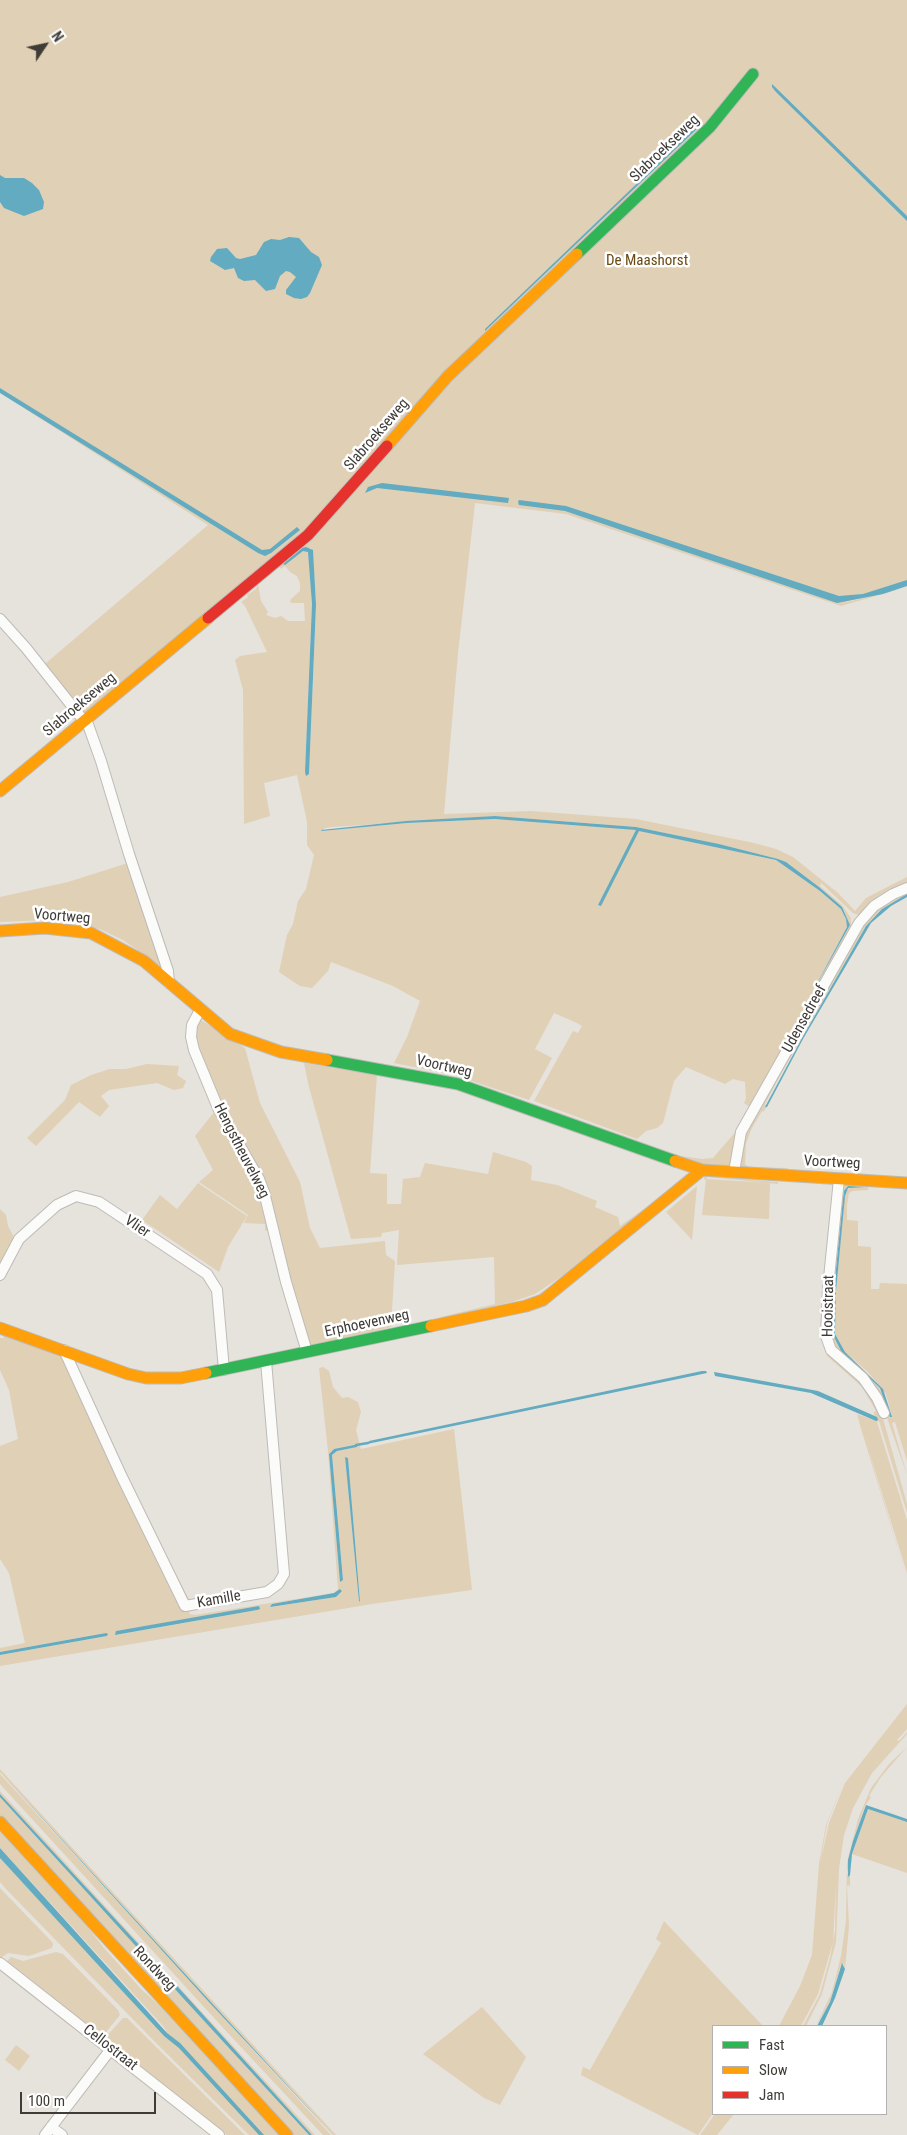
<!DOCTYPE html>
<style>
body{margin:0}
#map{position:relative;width:907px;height:2135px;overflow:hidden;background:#e6e2dc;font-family:"Roboto Condensed",sans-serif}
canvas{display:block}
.legend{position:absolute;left:712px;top:2025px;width:175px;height:90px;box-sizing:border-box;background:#fff;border:1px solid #b2b1af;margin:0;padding:6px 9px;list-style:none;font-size:15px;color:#3f3c38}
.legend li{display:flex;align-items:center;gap:10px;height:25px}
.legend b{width:25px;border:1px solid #b2b1af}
.north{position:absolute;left:20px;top:20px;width:50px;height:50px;-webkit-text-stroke:4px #fff;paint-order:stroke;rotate:56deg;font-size:14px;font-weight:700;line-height:20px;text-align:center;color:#3f3c38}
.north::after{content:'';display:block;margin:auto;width:18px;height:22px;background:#3f3c38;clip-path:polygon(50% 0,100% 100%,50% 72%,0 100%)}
.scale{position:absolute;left:20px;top:2092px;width:136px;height:22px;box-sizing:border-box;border:2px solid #3f3c38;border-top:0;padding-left:6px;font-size:15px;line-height:18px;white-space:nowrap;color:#3f3c38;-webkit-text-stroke:4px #fff;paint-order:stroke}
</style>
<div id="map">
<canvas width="907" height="2135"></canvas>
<ul class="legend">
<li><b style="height:6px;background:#30b455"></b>Fast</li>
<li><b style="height:6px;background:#ff9f0a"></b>Slow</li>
<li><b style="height:6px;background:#e5322d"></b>Jam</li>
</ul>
<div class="north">N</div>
<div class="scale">100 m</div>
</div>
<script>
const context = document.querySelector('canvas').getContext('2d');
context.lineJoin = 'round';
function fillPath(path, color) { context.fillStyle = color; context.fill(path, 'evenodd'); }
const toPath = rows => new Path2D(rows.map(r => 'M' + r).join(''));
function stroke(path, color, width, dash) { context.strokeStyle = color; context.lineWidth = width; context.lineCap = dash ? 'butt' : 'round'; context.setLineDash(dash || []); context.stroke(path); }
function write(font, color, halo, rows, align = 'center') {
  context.font = font + ' "Roboto Condensed",sans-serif'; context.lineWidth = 5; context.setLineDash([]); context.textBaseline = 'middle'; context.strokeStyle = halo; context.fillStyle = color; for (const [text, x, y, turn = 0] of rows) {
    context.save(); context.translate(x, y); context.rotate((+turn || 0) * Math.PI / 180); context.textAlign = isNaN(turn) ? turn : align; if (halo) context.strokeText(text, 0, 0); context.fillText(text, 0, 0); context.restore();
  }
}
const green = toPath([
 [0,0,907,0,907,583,843,603,907,587,841,606,566,514,475,503,458,653,444,814,531,811,636,819,754,843,776,849,793,857,838,893,855,911,866,898,907,877,907,885,861,916,853,913,821,883,820,886,842,905,851,918,851,930,750,1110,730,1165,711,1167,681,1156,702,1159,713,1158,738,1129,750,1107,744,1103,746,1099,745,1082,733,1079,725,1084,686,1067,674,1081,663,1123,657,1128,646,1131,637,1139,534,1101,573,1031,578,1033,582,1026,577,1023,554,1013,535,1049,552,1058,529,1100,454,1075,394,1063,407,1037,420,1001,393,986,331,962,328,971,312,988,300,986,279,972,287,935,293,924,298,901,306,889,314,855,307,845,307,822,297,775,264,783,270,816,244,824,243,690,235,660,240,656,267,652,245,606,241,602,248,597,247,595,256,589,258,584,261,601,268,612,266,615,275,618,281,616,288,621,305,621,304,603,291,603,290,600,300,591,300,583,297,576,290,572,285,566,281,569,279,565,86,715,79,710,45,664,208,525,0,393,231,535,0,388],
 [311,548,313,555,316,605,309,774,305,772,312,604,309,553,307,551,303,551],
 [495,816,636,827,719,844,778,859,786,862,819,887,842,907,850,925,813,991,847,927,846,919,841,909,820,891,776,860,636,830,585,824,495,819,407,823,322,831,325,828,333,827],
 [128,863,162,967,123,940,102,930,83,924,46,920,0,922,0,897,68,882],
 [907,890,907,894,882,909,866,926,780,1076,765,1104,767,1107,763,1112,762,1111,751,1130,746,1144,745,1164,748,1167,788,1168,785,1173,742,1167,740,1164,741,1141,857,931,875,909],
 [201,1020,245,1048,260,1103,300,1182,310,1228,320,1248,385,1241,386,1255,395,1261,391,1327,314,1348,307,1343,273,1215,221,1108,194,1039,198,1021],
 [304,1063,377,1075,370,1173,387,1174,387,1204,401,1204,403,1179,420,1177,425,1163,488,1174,493,1152,526,1162,532,1166,531,1180,557,1185,597,1201,595,1207,618,1217,620,1226,647,1207,649,1210,543,1296,515,1306,443,1321,441,1317,495,1304,494,1257,397,1265,399,1230,382,1233,381,1237,351,1239,309,1087],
 [608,1238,565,1276,536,1296,513,1304,443,1318,512,1302,535,1294,562,1276],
 [147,1064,179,1066,177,1075,186,1081,183,1088,174,1090,157,1083,109,1090,101,1096,109,1106,100,1117,79,1102,36,1146,27,1138,65,1100,71,1085,91,1075,110,1069,126,1069],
 [215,1111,249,1169,260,1193,270,1229,265,1231,265,1224,244,1223,248,1215,199,1182,213,1170,195,1136],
 [704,1176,778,1182,778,1184,708,1177,706,1179,770,1183,769,1219,702,1215,706,1179,704,1180],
 [198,1183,247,1216,228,1247,219,1272,142,1220,160,1195,177,1209],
 [869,1184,868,1190,852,1191,849,1193,847,1205,847,1220,858,1221,858,1246,871,1247,871,1289,879,1289,880,1283,907,1284,907,1461,895,1422,892,1423,907,1475,883,1406,840,1356,829,1336,842,1187,845,1185],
 [851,1185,852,1187,846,1190,844,1202,836,1291,835,1334,845,1352,868,1372,886,1394,892,1417,880,1388,841,1351,833,1335,834,1289,843,1198,844,1191],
 [697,1186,692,1240,666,1212],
 [0,1209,6,1215,8,1226,15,1239,0,1266],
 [3,1335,62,1357,192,1605,189,1614,195,1615,334,1593,338,1589,328,1451,319,1368,323,1367,329,1371,333,1387,342,1398,348,1397,358,1402,361,1412,356,1430,361,1449,454,1429,472,1590,372,1604,0,1666,0,1655,108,1636,106,1633,0,1652,0,1648,25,1643,9,1573,0,1559,0,1446,18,1439,9,1390,0,1370,0,1338,4,1338],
 [357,1444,359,1446,357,1447,337,1451,332,1455,343,1579,340,1582,329,1454,334,1449],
 [345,1457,348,1458,360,1602,359,1601],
 [341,1589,342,1591,336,1597,270,1607,272,1604,334,1593],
 [259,1607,257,1610,116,1635,116,1631],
 [832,1354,861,1379,882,1415,907,1504,907,1513,879,1421,877,1422,907,1520,907,1573,863,1432,907,1579,862,1432,857,1414,876,1421,877,1417,874,1415,874,1412,876,1411,862,1387,826,1355],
 [907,1701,850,1772,843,1784,827,1824,820,1864,829,1823,845,1783,907,1704,907,1729,897,1740,899,1741,907,1732,907,1734,872,1773,853,1808,844,1835,839,1869,836,1942,822,1994,806,2026,803,2026,820,1994,830,1958,835,1931,836,1883,833,1942,818,1994,801,2026,779,2026,800,1986,812,1955,819,1864,826,1825,843,1784,850,1772],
 [907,1747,881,1777,869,1796,871,1797,865,1806,853,1841,847,1874,850,1875,850,1888,849,1885,847,1886,849,1926,845,1969,844,1964,841,1965,830,2002,816,2026,832,1992,841,1956,846,1921,847,1863,858,1819,871,1788,889,1764],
 [0,1769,336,2135,333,2135,0,1772],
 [0,1774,59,1838,331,2135,323,2135,226,2031,0,1784],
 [0,1791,212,2023,315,2135,312,2135,272,2092,0,1794],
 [0,1797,309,2135,293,2135,0,1815],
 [868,1809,907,1822,907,1873,852,1854],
 [0,1830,81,1918,104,1948,142,1990,172,2016,280,2135,249,2135,157,2044,6,1889,0,1882,0,1858,164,2036,166,2030,163,2026,0,1848],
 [0,1888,53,1943,52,1948,29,1956,8,1953,1,1958,0,1957],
 [664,1921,763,2026,713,2026,713,2113,698,2135,581,2075,583,2067,590,2070,661,1943,656,1939],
 [56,1952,63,1954,118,2010,120,2015,102,2037,7,1961,11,1957,23,1961],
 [482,2007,526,2057,500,2105,484,2098,423,2054],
 [123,2018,127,2018,245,2135,227,2135,104,2039],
 [16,2045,30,2056,19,2071,5,2060],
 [715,2114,734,2114,717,2135,700,2135]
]);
const water = toPath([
 [772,84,907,216,907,221,776,92,772,87],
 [698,125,700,126,485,331,485,329],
 [0,175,5,178,24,178,32,183,39,190,44,202,43,209,24,216,4,208,0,202],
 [289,237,299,238,311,252,319,257,322,265,310,293,307,297,301,299,294,298,286,294,286,290,296,277,290,272,286,271,280,276,275,289,266,291,255,280,244,281,238,278,234,268,225,270,210,261,211,257,217,249,227,248,236,258,240,259,256,255,264,242,271,239,280,240],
 [0,388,262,550,270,549,297,527,300,530,271,553,265,556,258,553,0,393],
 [382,483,509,498,508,503,377,488,365,493,368,487],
 [519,500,566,506,839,596,863,594,907,580,907,586,883,594,837,603,565,511,519,505,518,502],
 [306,547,313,550,316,605,309,774,306,776,305,772,312,604,308,552,303,551,285,565,283,564,302,548],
 [495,816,636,827,719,844,778,859,786,862,819,887,842,907,850,925,813,991,847,927,846,919,841,909,820,891,776,860,639,831,601,906,598,905,636,830,495,819,407,823,322,831,321,830,406,821],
 [907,894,907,897,891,906,871,923,803,1039,767,1107,765,1107,802,1038,866,926,882,909],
 [848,1186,865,1187,848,1188,845,1196,836,1291,835,1334,845,1352,883,1389,892,1417,890,1417,880,1388,841,1351,833,1335,834,1289,843,1198,844,1191],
 [702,1371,706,1371,707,1373,367,1444,369,1441],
 [714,1372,818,1391,877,1417,878,1420,876,1421,811,1393,715,1376],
 [359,1444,357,1447,337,1451,332,1455,343,1580,340,1582,329,1454,334,1449],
 [345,1457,348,1458,360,1602,359,1601],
 [340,1589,342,1591,336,1597,270,1607,272,1604,334,1593],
 [259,1606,260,1609,257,1610,115,1635,116,1631],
 [106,1633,108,1634,107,1636,0,1655,0,1652],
 [0,1772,254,2049,333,2135,208,2001],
 [0,1794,187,1997,312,2135,309,2135,184,1999,0,1797],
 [866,1805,907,1819,907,1822,868,1809,852,1854,850,1875,848,1877,848,1860,853,1841],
 [0,1848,167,2033,180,2043,264,2135,259,2135,179,2048,164,2036,100,1967,0,1858],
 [842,1963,845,1969,835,1998,822,2026,817,2026,830,2002]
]);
const stream = toPath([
 [356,1445,368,1443]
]);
const street = toPath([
 [0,619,26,648,84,721],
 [86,719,101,761,129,854,168,971,169,983],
 [200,1010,192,1025,191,1037,194,1050,218,1108,259,1179,264,1192,286,1282,307,1352],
 [734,1172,741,1132,859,923,874,906,893,894,907,888],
 [839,1179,828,1288,826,1336,831,1350,863,1378,877,1398,884,1413],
 [0,1275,19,1239,57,1205,76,1196,99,1202,207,1274,217,1290,224,1370],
 [64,1350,121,1475,185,1606,267,1592,278,1584,284,1574,266,1361],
 [0,1963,219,2135],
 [51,2127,62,2135],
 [45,2135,111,2049]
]);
const fast = toPath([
 [577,254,710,127,753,74],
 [327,1060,458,1084,675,1161],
 [206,1373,431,1326]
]);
const slow = toPath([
 [387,446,448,376,577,254],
 [0,791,208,618],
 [0,931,45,928,91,933,144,961,230,1034,281,1052,327,1060],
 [675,1161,702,1170,907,1183],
 [431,1326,526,1306,543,1300,702,1170],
 [0,1328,128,1374,146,1378,181,1378,206,1373],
 [0,1822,287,2135]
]);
const jam = toPath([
 [208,618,308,535,387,446]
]);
const streetNames = [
 ["Slabroekseweg",665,149,-44],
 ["Slabroekseweg",377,435,-49],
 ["Slabroekseweg",80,705,-40],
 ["Voortweg",62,917,5],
 ["Udensedreef",805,1019,-61],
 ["Voortweg",444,1067,13],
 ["Hengstheuvelweg",241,1151,63],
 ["Voortweg",832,1163,3],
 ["Vlier",137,1227,34],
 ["Hooistraat",829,1306,-89],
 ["Erphoevenweg",367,1324,-12],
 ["Kamille",219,1600,-10],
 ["Rondweg",154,1969,47],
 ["Cellostraat",110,2048,38]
];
const parkNames = [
 ["De Maashorst",647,261]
];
fillPath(green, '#e0d0b6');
fillPath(water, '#62abc1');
stroke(stream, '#62abc1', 2.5);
stroke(street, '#bebbb7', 12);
stroke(fast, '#bebbb7', 13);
stroke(slow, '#bebbb7', 13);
stroke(jam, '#bebbb7', 13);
stroke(street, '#fbfbfa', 10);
stroke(fast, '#30b455', 11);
stroke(slow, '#ff9f0a', 11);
stroke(jam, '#e5322d', 11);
write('15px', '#3f3c38', '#fff', streetNames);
write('15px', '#684a12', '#fff', parkNames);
</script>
